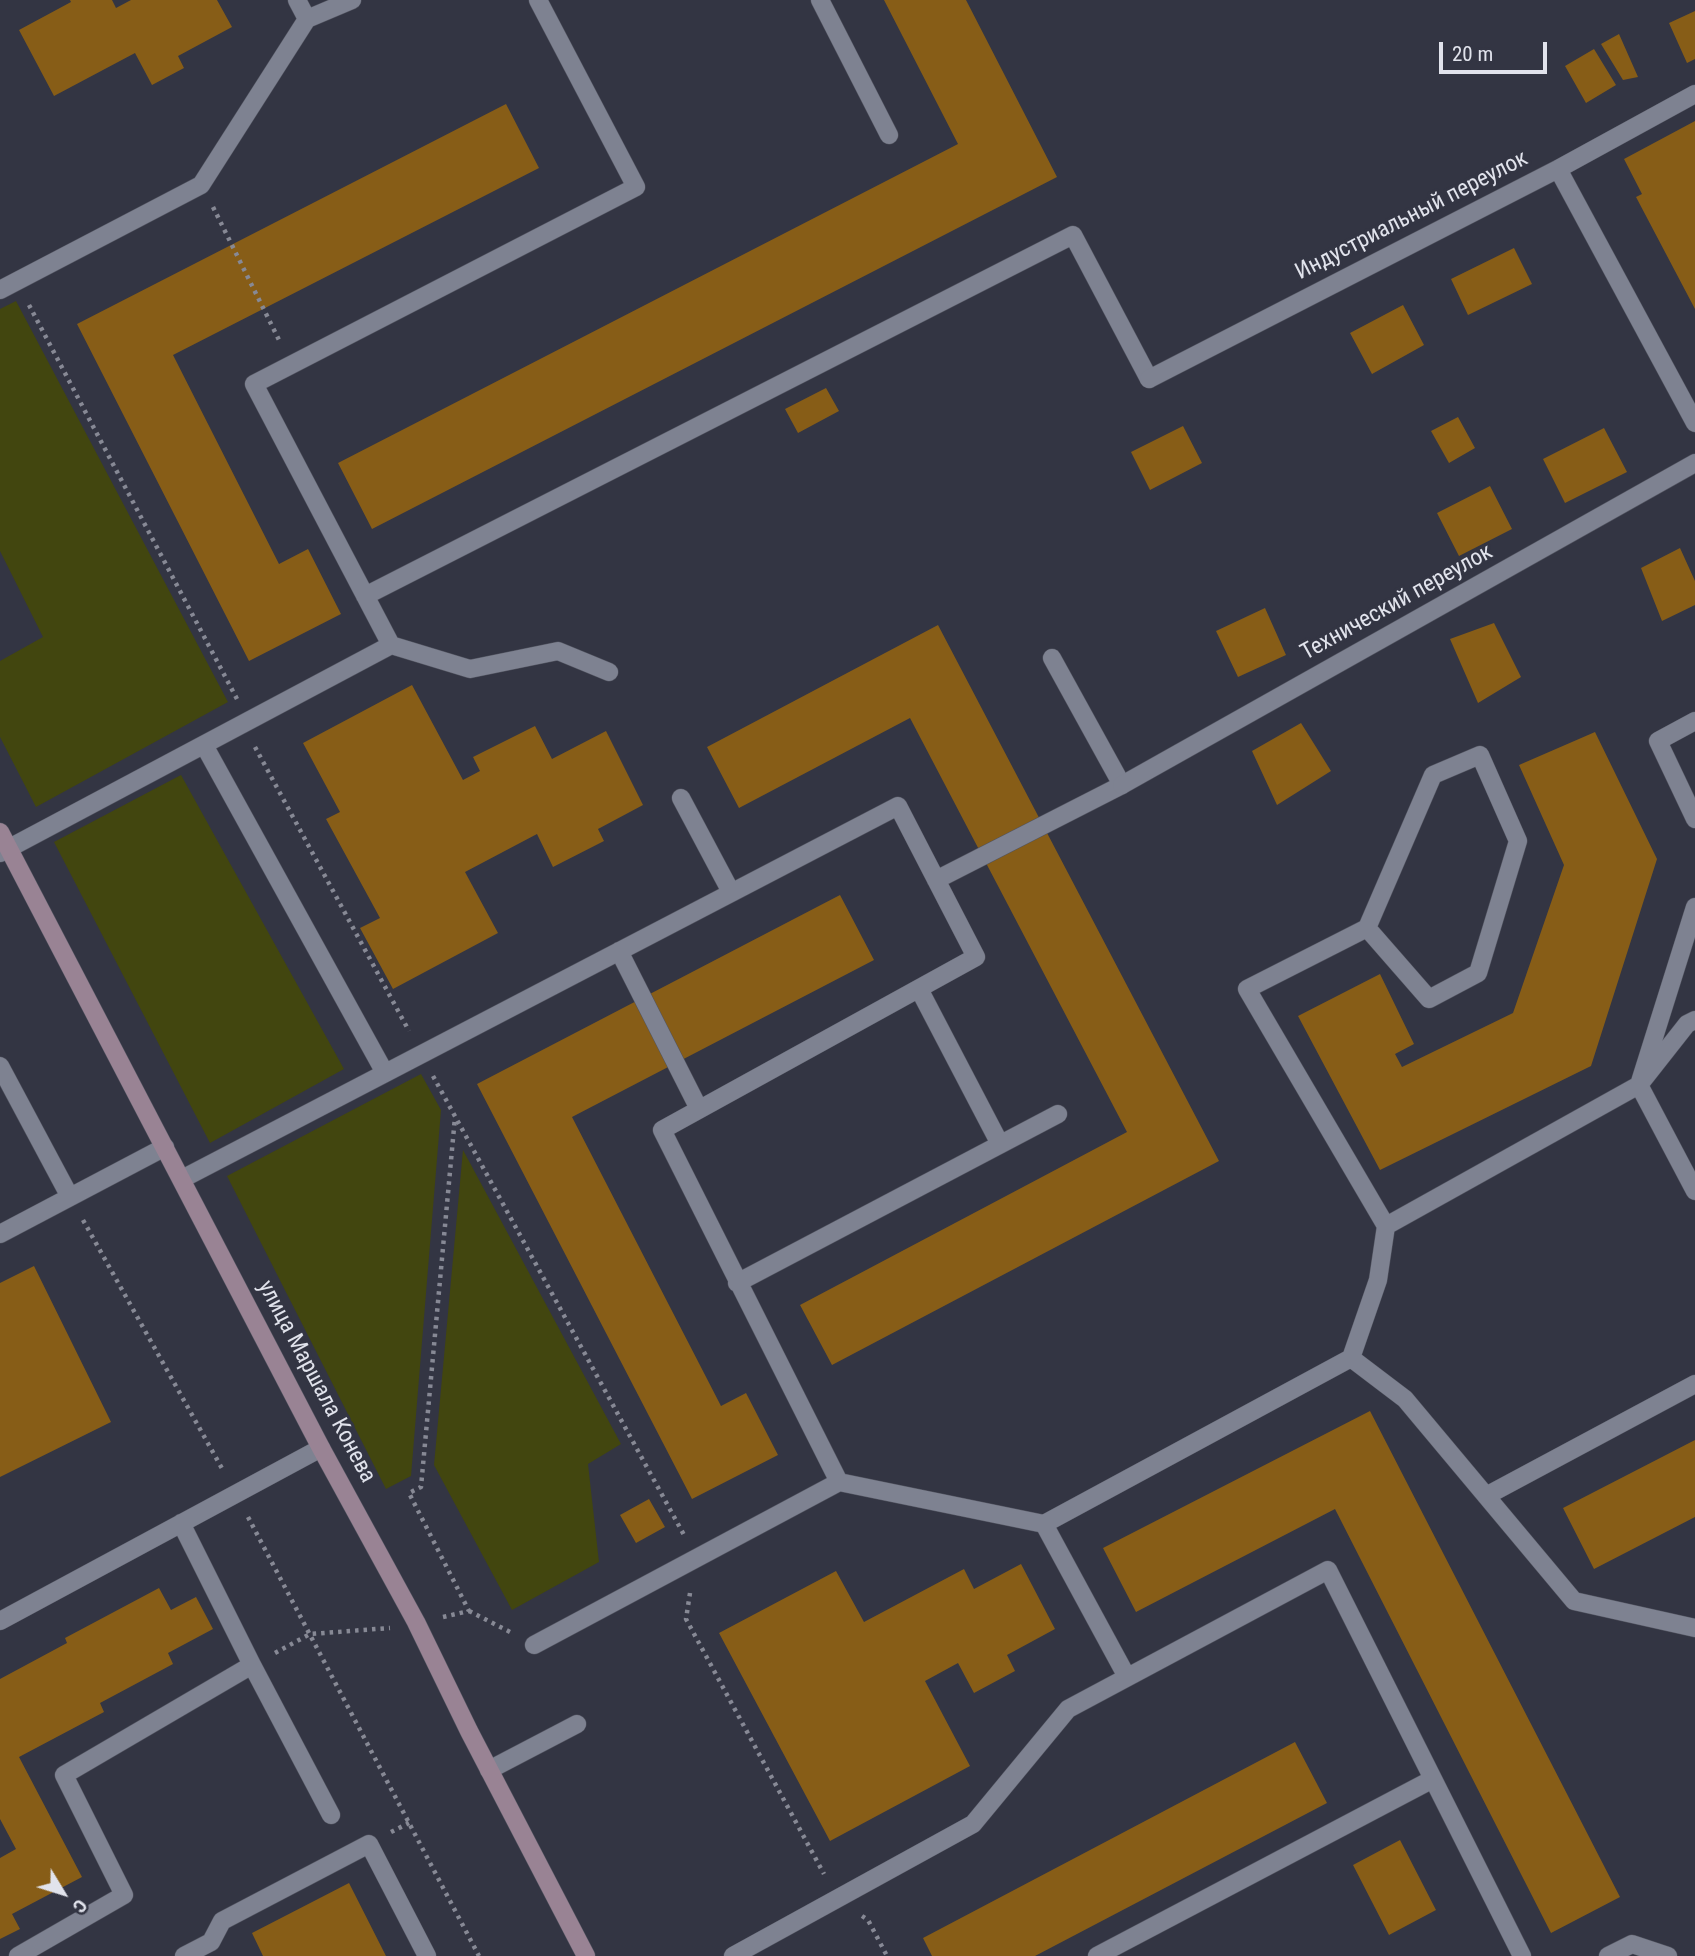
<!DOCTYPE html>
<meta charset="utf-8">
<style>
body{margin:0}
#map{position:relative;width:1695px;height:1956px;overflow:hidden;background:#333543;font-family:"Roboto Condensed",sans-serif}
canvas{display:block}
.north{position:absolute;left:28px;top:1858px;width:70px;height:70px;-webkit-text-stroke:5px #333543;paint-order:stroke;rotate:128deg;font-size:19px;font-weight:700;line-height:28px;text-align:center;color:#e1e3ec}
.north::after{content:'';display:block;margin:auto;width:24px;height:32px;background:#e1e3ec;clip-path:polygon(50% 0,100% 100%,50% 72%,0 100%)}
.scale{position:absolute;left:1439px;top:42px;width:108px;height:32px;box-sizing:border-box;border:4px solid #e1e3ec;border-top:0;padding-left:9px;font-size:21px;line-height:24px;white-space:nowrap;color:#e1e3ec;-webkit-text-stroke:5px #333543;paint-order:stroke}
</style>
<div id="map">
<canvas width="1695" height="1956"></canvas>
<div class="north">С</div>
<div class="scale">20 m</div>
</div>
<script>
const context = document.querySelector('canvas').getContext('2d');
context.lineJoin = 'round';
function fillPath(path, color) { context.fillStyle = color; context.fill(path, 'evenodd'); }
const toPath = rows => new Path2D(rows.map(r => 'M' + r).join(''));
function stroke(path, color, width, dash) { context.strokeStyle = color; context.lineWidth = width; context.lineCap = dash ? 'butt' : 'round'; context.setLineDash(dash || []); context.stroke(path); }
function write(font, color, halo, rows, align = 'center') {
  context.font = font + ' "Roboto Condensed",sans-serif'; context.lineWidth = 6; context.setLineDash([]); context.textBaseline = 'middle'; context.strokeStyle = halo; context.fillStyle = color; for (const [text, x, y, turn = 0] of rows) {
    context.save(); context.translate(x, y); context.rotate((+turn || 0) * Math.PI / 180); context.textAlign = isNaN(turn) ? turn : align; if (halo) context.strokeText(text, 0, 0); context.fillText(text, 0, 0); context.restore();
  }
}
const green = toPath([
 [16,301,228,702,36,807,0,737,0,661,43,637,0,551,0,309],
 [181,775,344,1069,210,1143,54,842],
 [421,1074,441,1110,411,1476,386,1489,227,1176],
 [463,1150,621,1444,588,1464,599,1562,512,1610,434,1465]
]);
const building = toPath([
 [70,0,112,0,116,8,131,0,217,0,232,27,178,56,184,68,152,85,135,53,54,96,19,30,71,2],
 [884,0,966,0,1057,177,372,529,338,463,958,144],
 [1695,11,1695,59,1687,63,1669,23],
 [1619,34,1638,77,1623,80,1601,44],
 [1594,49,1616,85,1586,103,1565,66],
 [506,104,539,168,173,355,279,564,308,549,341,614,249,661,77,324],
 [1695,121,1695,309,1636,197,1642,194,1624,159],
 [1514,248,1532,284,1468,315,1451,279],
 [1403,305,1424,345,1372,374,1350,333],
 [826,388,839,411,798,433,785,409],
 [1458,417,1475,448,1449,463,1431,431],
 [1183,426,1202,463,1150,490,1131,452],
 [1604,428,1627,472,1565,503,1543,459],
 [1490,486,1512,529,1459,556,1437,513],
 [1680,548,1695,581,1695,605,1662,621,1641,568],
 [1265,608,1286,655,1238,677,1216,631],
 [1494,623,1521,677,1478,703,1450,639],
 [938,625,1219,1161,832,1365,800,1305,1127,1132,910,718,739,808,707,747],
 [412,685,463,780,480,771,473,757,535,726,552,759,606,731,643,805,598,829,604,841,553,867,537,834,465,872,498,933,393,989,360,928,380,918,326,819,340,812,303,743],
 [1301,723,1331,771,1277,805,1252,751],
 [1595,732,1657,859,1591,1066,1380,1170,1298,1016,1380,974,1414,1044,1395,1054,1402,1067,1513,1013,1564,865,1519,765],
 [840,895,874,960,572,1117,721,1406,746,1393,778,1455,692,1499,477,1084],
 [34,1266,111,1422,0,1477,0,1283],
 [1370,1411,1620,1897,1551,1933,1335,1509,1136,1612,1103,1548],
 [1695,1440,1695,1517,1594,1569,1563,1508],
 [649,1499,665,1527,636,1543,620,1515],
 [1021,1564,1055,1629,1007,1655,1015,1671,974,1693,958,1663,925,1681,970,1766,830,1841,719,1633,836,1571,864,1622,964,1569,974,1589],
 [159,1588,171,1610,196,1597,213,1629,168,1653,173,1664,100,1703,104,1712,19,1757,82,1877,12,1914,20,1929,0,1939,0,1858,16,1849,0,1819,0,1679,67,1643,65,1638],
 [1295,1742,1327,1803,1035,1956,932,1956,923,1938],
 [1400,1840,1436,1910,1389,1935,1353,1865],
 [349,1883,386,1956,263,1956,252,1933]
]);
const path = toPath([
 [213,207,279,340],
 [29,305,237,699],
 [255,747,409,1031],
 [433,1076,684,1535],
 [83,1220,224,1472],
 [248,1517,479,1956],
 [690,1593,686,1619,824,1874],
 [469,1611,512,1633],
 [443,1617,469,1611,409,1493,421,1487,455,1117],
 [275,1653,310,1634,390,1628],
 [391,1832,409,1823],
 [862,1916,868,1920,887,1956]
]);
const service = toPath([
 [297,0,307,19],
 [820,0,889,135],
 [0,290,201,185,307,19,352,0],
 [365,596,1073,235,1149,379],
 [391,645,470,669,558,651,609,672],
 [1695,721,1658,741,1695,819],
 [204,745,385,1073],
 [681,798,731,892],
 [0,853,391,645,254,384,636,187,538,0],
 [936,880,1122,785,1052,658],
 [1695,907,1639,1085,1695,1191],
 [619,951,699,1109],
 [919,989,1000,1144],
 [0,1066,70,1197],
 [182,1179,898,806,976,957,662,1130,839,1482],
 [1386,1226,1639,1085,1687,1024,1695,1020],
 [0,1234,165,1147],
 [737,1283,1058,1114],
 [1351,1358,1405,1399,1574,1601,1695,1628],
 [1486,1496,1695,1384],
 [0,1621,321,1448],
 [534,1645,839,1482,1044,1524],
 [252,1665,331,1815],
 [1127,1677,1044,1524,1351,1358,1378,1280,1386,1226,1247,989,1367,928,1433,775,1480,755,1518,841,1478,973,1429,999,1367,928],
 [489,1770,577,1724],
 [18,1956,124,1895,64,1775,252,1665,181,1523],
 [184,1956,211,1942,222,1921,369,1844,427,1956],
 [733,1956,973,1824,1068,1709,1328,1570,1522,1956],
 [1097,1956,1433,1779],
 [1608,1956,1632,1944,1668,1956]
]);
const minor = toPath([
 [1558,169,1695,423],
 [1149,379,1558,169,1695,94],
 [1122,785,1695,463]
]);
const secondary = toPath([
 [0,832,321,1448,416,1622,469,1731,586,1956]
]);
const streetNames = [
 ["Индустриальный переулок",1412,216,-27],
 ["Технический переулок",1397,603,-29],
 ["улица Маршала Конева",316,1382,62]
];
fillPath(green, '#42460f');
fillPath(building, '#875d17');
stroke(service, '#525460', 19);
stroke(minor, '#525460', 19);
stroke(secondary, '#525460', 19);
stroke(path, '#878995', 4.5, [3.5, 5]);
stroke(service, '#7e8291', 18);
stroke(minor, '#7e8291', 18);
stroke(secondary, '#998394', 18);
write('23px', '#e1e3ec', '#333543', streetNames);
</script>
